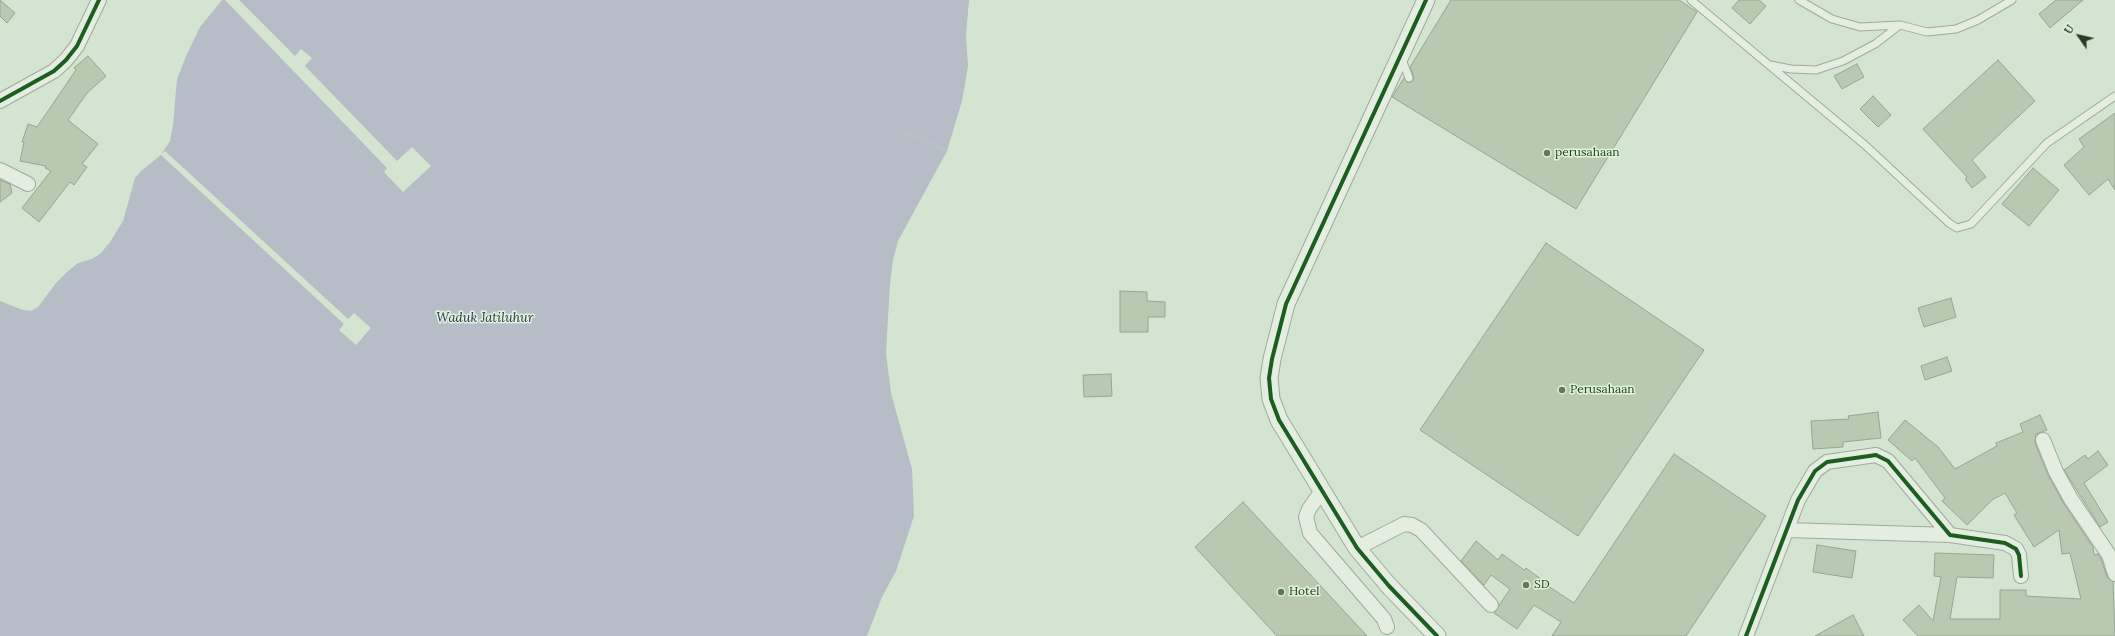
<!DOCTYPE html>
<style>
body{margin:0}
#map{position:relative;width:2115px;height:636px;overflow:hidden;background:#d3e5d0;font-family:Lora,serif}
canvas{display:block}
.north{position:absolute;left:2059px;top:16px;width:40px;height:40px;-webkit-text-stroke:3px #dbf5d8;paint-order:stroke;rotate:304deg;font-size:11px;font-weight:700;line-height:16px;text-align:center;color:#293a21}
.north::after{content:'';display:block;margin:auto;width:14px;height:18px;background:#293a21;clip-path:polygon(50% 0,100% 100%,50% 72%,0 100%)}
</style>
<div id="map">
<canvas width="2115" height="636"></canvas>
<div class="north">U</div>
</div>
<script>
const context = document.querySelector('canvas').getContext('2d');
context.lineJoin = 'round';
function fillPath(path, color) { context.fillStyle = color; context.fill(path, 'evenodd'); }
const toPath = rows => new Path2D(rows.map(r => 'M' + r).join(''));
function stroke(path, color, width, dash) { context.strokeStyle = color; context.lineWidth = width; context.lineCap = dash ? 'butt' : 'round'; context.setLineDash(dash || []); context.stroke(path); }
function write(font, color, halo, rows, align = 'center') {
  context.font = font + ' Lora,serif'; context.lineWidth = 3; context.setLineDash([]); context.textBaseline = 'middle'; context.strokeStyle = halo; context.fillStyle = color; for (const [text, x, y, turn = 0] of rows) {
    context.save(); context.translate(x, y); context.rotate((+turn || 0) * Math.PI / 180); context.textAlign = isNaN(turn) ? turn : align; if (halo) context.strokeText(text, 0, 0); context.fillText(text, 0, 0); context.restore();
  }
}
const water = toPath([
 [222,0,969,0,966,36,968,66,962,101,947,151,898,241,893,260,890,284,886,353,891,393,912,469,914,516,896,571,882,597,867,636,0,636,0,301,23,310,31,311,38,307,56,283,67,272,78,263,92,259,101,253,110,242,123,221,135,178,141,171,161,155,170,141,173,125,177,79,187,54,200,27]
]);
const pier = toPath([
 [225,0,239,0,295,56,301,49,312,58,305,66,397,161,412,147,431,166,403,192,384,172,387,168],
 [165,151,348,319,354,313,371,328,356,345,339,330,344,324,161,155]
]);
const building = toPath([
 [0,0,15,13,7,23,0,16,0,0],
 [1451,0,1679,0,1697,12,1576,209,1392,97,1404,78,1408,83,1413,81,1414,77,1410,67,1451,0],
 [1739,0,1759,0,1766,6,1750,24,1732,8,1739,0],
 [2056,0,2083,0,2050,28,2039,14,2056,0],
 [88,56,106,76,87,93,68,120,98,144,82,164,87,167,74,185,70,182,39,222,22,208,51,171,45,168,46,166,20,161,24,142,22,142,28,124,37,127,76,70,74,68,88,56],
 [1998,60,2035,101,1972,160,1986,177,1972,188,1965,179,1967,177,1923,129,1998,60],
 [1857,64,1864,77,1842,89,1834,76,1857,64],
 [1873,96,1891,115,1878,127,1860,109,1873,96],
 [2115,113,2115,190,2108,179,2089,195,2064,165,2084,147,2079,139,2115,113],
 [2033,168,2059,190,2029,226,2002,204,2033,168],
 [0,180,10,184,12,193,0,202,0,180],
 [1546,243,1704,350,1578,536,1420,430,1546,243],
 [1120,291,1147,292,1147,301,1165,302,1165,317,1148,317,1148,332,1120,332,1120,291],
 [1951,298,1956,317,1924,327,1918,308,1951,298],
 [1947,357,1952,371,1925,380,1921,366,1947,357],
 [1111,374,1112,396,1084,397,1083,375,1111,374],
 [1878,412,1881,438,1843,442,1843,447,1813,449,1811,421,1849,419,1848,416,1878,412],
 [2040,415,2047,430,2036,434,2035,443,2048,475,2064,504,2093,547,2094,555,2098,554,2101,559,2107,577,2113,582,2115,636,1918,636,1903,620,1919,605,1933,621,1941,577,1934,576,1935,553,1994,555,1993,578,1957,577,1950,619,2000,619,2000,590,2026,590,2026,596,2081,599,2070,553,2062,554,2059,530,2034,547,2014,515,2017,513,2005,493,1992,500,1967,525,1942,501,1945,498,1915,458,1912,461,1888,440,1905,420,1938,447,1955,469,1997,446,1996,443,2023,432,2020,424,2040,415],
 [2098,451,2108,465,2084,483,2108,522,2100,527,2064,470,2085,455,2088,459,2098,451],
 [1674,454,1766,516,1686,636,1552,636,1561,622,1534,605,1517,629,1494,613,1510,589,1491,575,1484,585,1461,561,1476,541,1498,560,1502,554,1524,570,1526,568,1549,585,1548,586,1574,603,1674,454],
 [1243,502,1367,636,1277,636,1195,547,1243,502],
 [1817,545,1856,551,1852,578,1813,572,1817,545],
 [1853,615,1864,636,1815,636,1853,615]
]);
const path = toPath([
 [903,134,915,136,947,151]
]);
const service = toPath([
 [1691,0,1865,145,1949,223,1957,228,1971,224,2047,143,2115,96],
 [1799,0,1832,19,1860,27,1900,25],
 [1402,59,1409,78],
 [1770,65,1791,69,1816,70,1843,61,1875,44,1900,25,1927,32,1956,29,1978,20,2012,0]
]);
const minor = toPath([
 [0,101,54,71,66,60,77,46,99,0],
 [0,170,28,184],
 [2043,440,2056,472,2071,499,2109,555,2115,574],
 [1321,492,1309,509,1306,517,1310,533,1384,619,1387,627],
 [1787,530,1950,535],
 [1357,548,1404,524,1412,525,1421,530,1491,605],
 [1746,636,1798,500,1815,471,1827,462,1876,455,1888,461,1950,535,2005,543,2016,549,2019,555,2021,576]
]);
const tertiary = toPath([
 [1426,0,1286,304,1272,359,1269,378,1271,399,1279,420,1357,548,1389,586,1437,636]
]);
const cycleway = toPath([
 [1426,0,1286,304,1272,359,1269,378,1271,399,1279,420,1357,548,1389,586,1437,636],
 [0,101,54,71,66,60,77,46,99,0],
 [1746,636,1798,500,1815,471,1827,462,1876,455,1888,461,1950,535,2005,543,2016,549,2019,555,2021,576]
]);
const markers = [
 [1547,153,4,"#64765e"],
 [1562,390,4,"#64765e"],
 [1526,585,4,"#64765e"],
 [1281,592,4,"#64765e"]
];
const poiNames = [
 ["perusahaan",1555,153],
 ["Perusahaan",1570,390],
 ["SD",1534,585],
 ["Hotel",1289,592]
];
const waterNames = [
 ["Waduk Jatiluhur",485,318]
];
fillPath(water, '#b6bdc6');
fillPath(pier, '#d3e5d0');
fillPath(building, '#b9c9b1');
stroke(building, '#96a58f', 1);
stroke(service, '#9dab99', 9);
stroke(minor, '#9dab99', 16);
stroke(tertiary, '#9dab99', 19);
stroke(path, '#bbc6b8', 2.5, [3, 2]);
stroke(service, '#e3eee1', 7);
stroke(minor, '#e3eee1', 14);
stroke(tertiary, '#e3eee1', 17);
stroke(cycleway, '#1b5e20', 4);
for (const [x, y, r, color] of markers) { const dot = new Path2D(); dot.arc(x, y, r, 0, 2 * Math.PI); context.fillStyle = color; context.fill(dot); stroke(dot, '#dbf5d8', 1.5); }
write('12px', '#293a21', '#dbf5d8', poiNames, 'left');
write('italic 13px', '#353159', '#dbf5d8', waterNames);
</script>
